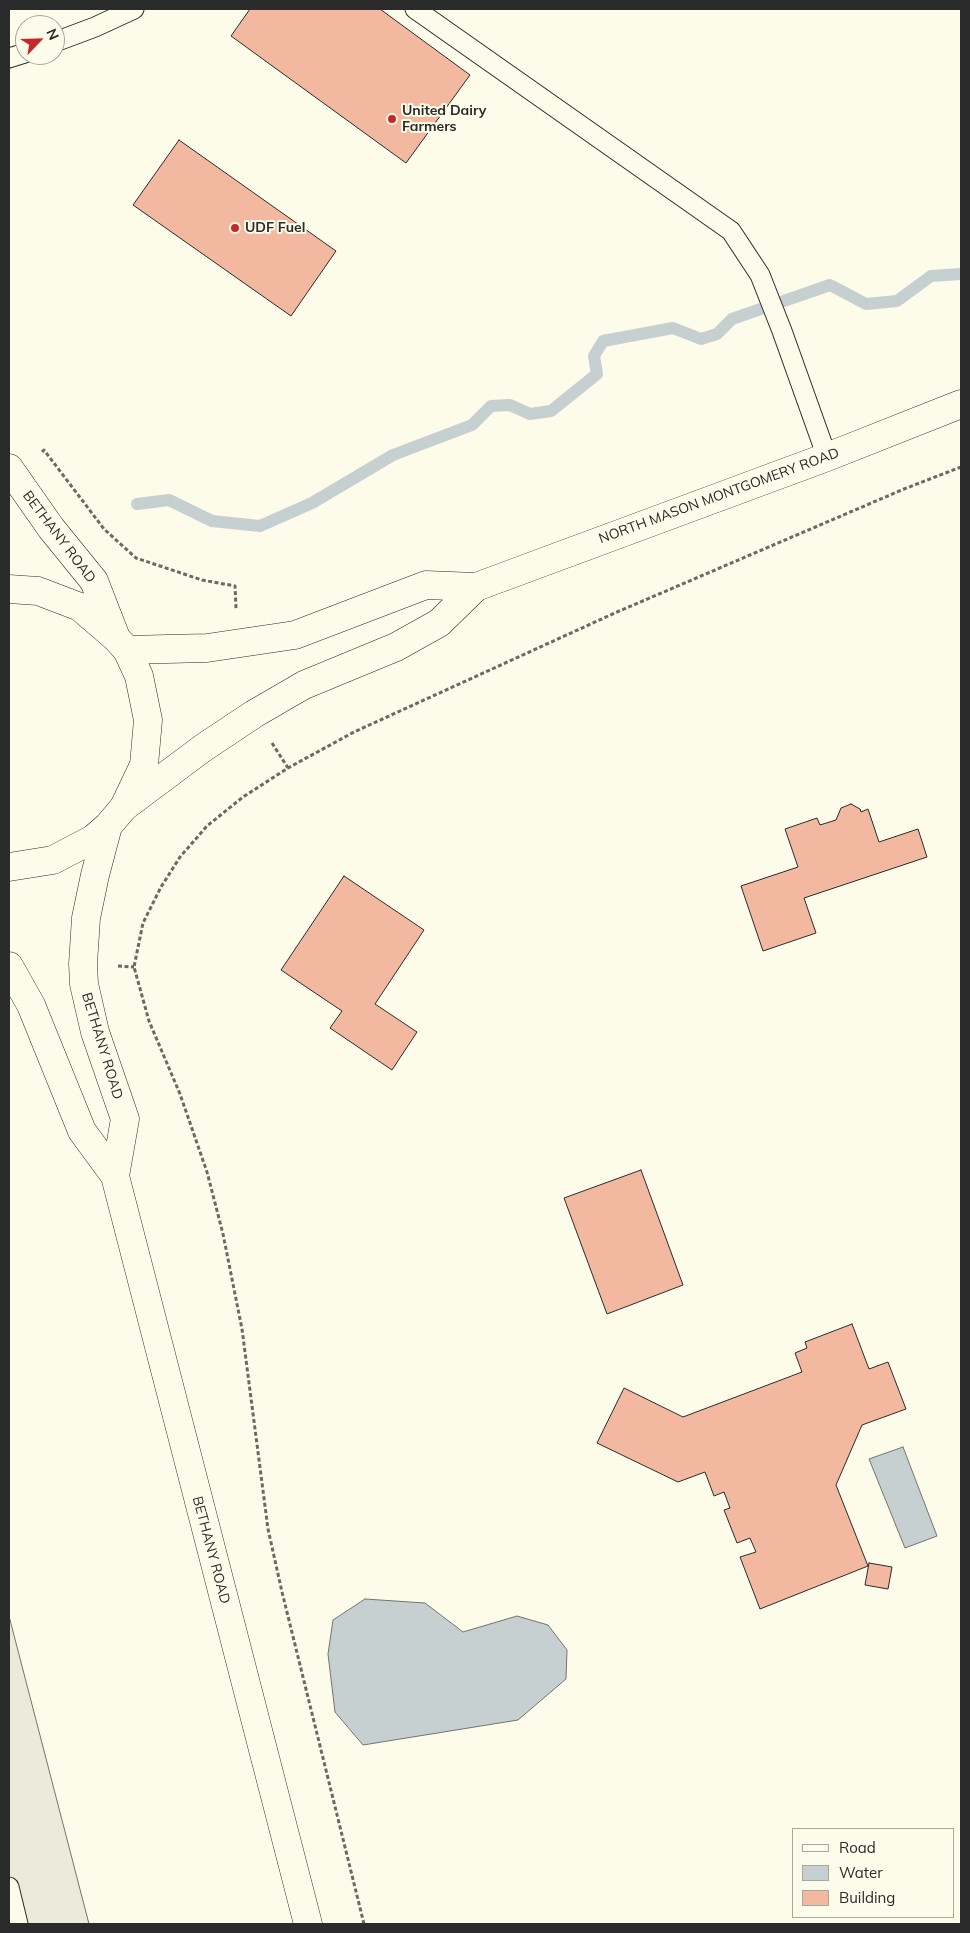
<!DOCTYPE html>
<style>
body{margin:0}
#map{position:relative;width:970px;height:1933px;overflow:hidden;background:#fdfbea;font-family:Mulish,sans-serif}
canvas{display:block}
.frame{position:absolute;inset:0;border:10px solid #2b2b2b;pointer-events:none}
.legend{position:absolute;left:792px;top:1828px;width:162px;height:90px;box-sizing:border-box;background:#fdfbea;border:1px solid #a9a89e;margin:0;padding:6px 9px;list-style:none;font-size:15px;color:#2b2b2b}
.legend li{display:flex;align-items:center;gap:10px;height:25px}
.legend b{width:25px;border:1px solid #a9a89e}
.north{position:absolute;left:15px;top:15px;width:50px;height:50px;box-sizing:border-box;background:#fdfbea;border:1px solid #a9a89e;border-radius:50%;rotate:66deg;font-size:14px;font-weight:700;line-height:20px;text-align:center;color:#2b2b2b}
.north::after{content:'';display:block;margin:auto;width:18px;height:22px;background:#c62828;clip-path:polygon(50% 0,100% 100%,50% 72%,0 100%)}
</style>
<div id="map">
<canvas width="970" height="1933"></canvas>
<div class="frame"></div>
<ul class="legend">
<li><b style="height:6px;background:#fdfbea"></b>Road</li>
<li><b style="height:14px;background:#c7d0d0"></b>Water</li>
<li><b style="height:14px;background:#f2b8a0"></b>Building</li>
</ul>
<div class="north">N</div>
</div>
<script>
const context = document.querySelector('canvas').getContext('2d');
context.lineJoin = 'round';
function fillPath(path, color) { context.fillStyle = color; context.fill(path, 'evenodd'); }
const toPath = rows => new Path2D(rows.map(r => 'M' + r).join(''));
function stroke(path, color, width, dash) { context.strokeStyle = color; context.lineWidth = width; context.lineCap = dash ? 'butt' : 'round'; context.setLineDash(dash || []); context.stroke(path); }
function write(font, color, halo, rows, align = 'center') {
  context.font = font + ' Mulish,sans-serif'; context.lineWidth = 4; context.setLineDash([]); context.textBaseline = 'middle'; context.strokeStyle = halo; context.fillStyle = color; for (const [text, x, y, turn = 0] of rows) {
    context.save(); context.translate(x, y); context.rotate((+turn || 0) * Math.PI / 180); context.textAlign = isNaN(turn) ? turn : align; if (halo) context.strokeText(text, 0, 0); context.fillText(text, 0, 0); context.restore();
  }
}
const parking = toPath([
 [9,1616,89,1924,9,1924,9,1616]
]);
const water = toPath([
 [903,1447,937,1536,905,1548,869,1459,903,1447],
 [365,1599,425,1603,463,1632,517,1616,548,1625,567,1650,566,1679,518,1720,363,1745,335,1712,328,1654,333,1620,365,1599]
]);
const stream = toPath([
 [137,504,169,500,212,521,260,526,312,503,393,455,472,425,491,406,510,405,530,414,551,411,597,374,594,356,603,341,673,328,701,339,717,334,732,319,830,285,866,304,897,301,931,276,961,274]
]);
const building = toPath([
 [250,9,380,9,470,75,406,163,231,36,250,9],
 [179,140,336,251,291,316,133,205,179,140],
 [851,804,860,809,861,812,868,809,879,842,918,829,927,857,804,898,816,933,763,951,741,886,798,867,785,829,817,818,820,825,836,820,841,808,851,804],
 [344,876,424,930,375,1004,417,1032,392,1070,330,1028,342,1011,281,970,344,876],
 [641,1170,683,1285,607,1314,564,1198,641,1170],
 [852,1324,869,1369,888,1362,906,1409,862,1425,836,1485,868,1566,760,1609,740,1557,756,1552,750,1538,737,1543,724,1510,730,1508,724,1492,714,1496,705,1472,678,1482,597,1443,624,1388,683,1417,802,1372,795,1353,807,1348,805,1342,852,1324],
 [869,1563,892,1567,888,1589,865,1585,869,1563]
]);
const path = toPath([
 [42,452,44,450,104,529,136,558,202,580,235,586,236,609],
 [272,743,288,768],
 [118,966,134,967],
 [364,1924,282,1592,268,1529,242,1329,223,1234,207,1172,180,1094,149,1021,134,967,143,923,161,887,180,857,207,826,243,797,288,768,354,732,617,612,904,489,961,467]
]);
const service = toPath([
 [415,9,731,231,760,275,782,331,827,457],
 [55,42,95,27,134,9],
 [9,58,25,53],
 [9,1887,18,1924]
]);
const tertiary = toPath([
 [127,650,207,648,295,635,426,585,476,587,827,457,961,404],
 [124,807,203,748,254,714,304,685,396,647,439,623,476,587]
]);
const secondary = toPath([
 [9,468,51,528,94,581,115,635],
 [9,589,38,591,80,607,115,637,127,650,139,676,148,720,144,765,124,807,108,826,93,839,53,860,9,867],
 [108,826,95,875,86,918,83,964,84,984,95,1032,125,1119,115,1176],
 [9,966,31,1005,82,1131,115,1176,308,1924]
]);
const markers = [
 [392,119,5,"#c62828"],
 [235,228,5,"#c62828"]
];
const poiNames = [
 ["United Dairy",402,111],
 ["Farmers",402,127],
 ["UDF Fuel",245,228]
];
const streetNames = [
 ["NORTH MASON MONTGOMERY ROAD",719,496,-20],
 ["BETHANY ROAD",59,537,53],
 ["BETHANY ROAD",102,1046,73],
 ["BETHANY ROAD",211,1550,75]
];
fillPath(parking, '#eceadb');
stroke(parking, '#74746e', 1);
fillPath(water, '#c7d0d0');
stroke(water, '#74746e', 1);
stroke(stream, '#c7d0d0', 12);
fillPath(building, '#f2b8a0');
stroke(building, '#2b2b2b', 1);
stroke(service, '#2b2b2b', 21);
stroke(tertiary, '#2b2b2b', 29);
stroke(secondary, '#2b2b2b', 29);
stroke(path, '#6a6964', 3, [4, 2.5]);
stroke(service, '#fdfbea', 19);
stroke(tertiary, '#fdfbea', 28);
stroke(secondary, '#fdfbea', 28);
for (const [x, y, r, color] of markers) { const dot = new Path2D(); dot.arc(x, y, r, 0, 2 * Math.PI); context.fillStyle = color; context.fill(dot); stroke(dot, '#fdfbea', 2); }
write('bold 14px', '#2b2b2b', '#fdfbea', poiNames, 'left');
write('14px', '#2b2b2b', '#fdfbea', streetNames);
</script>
